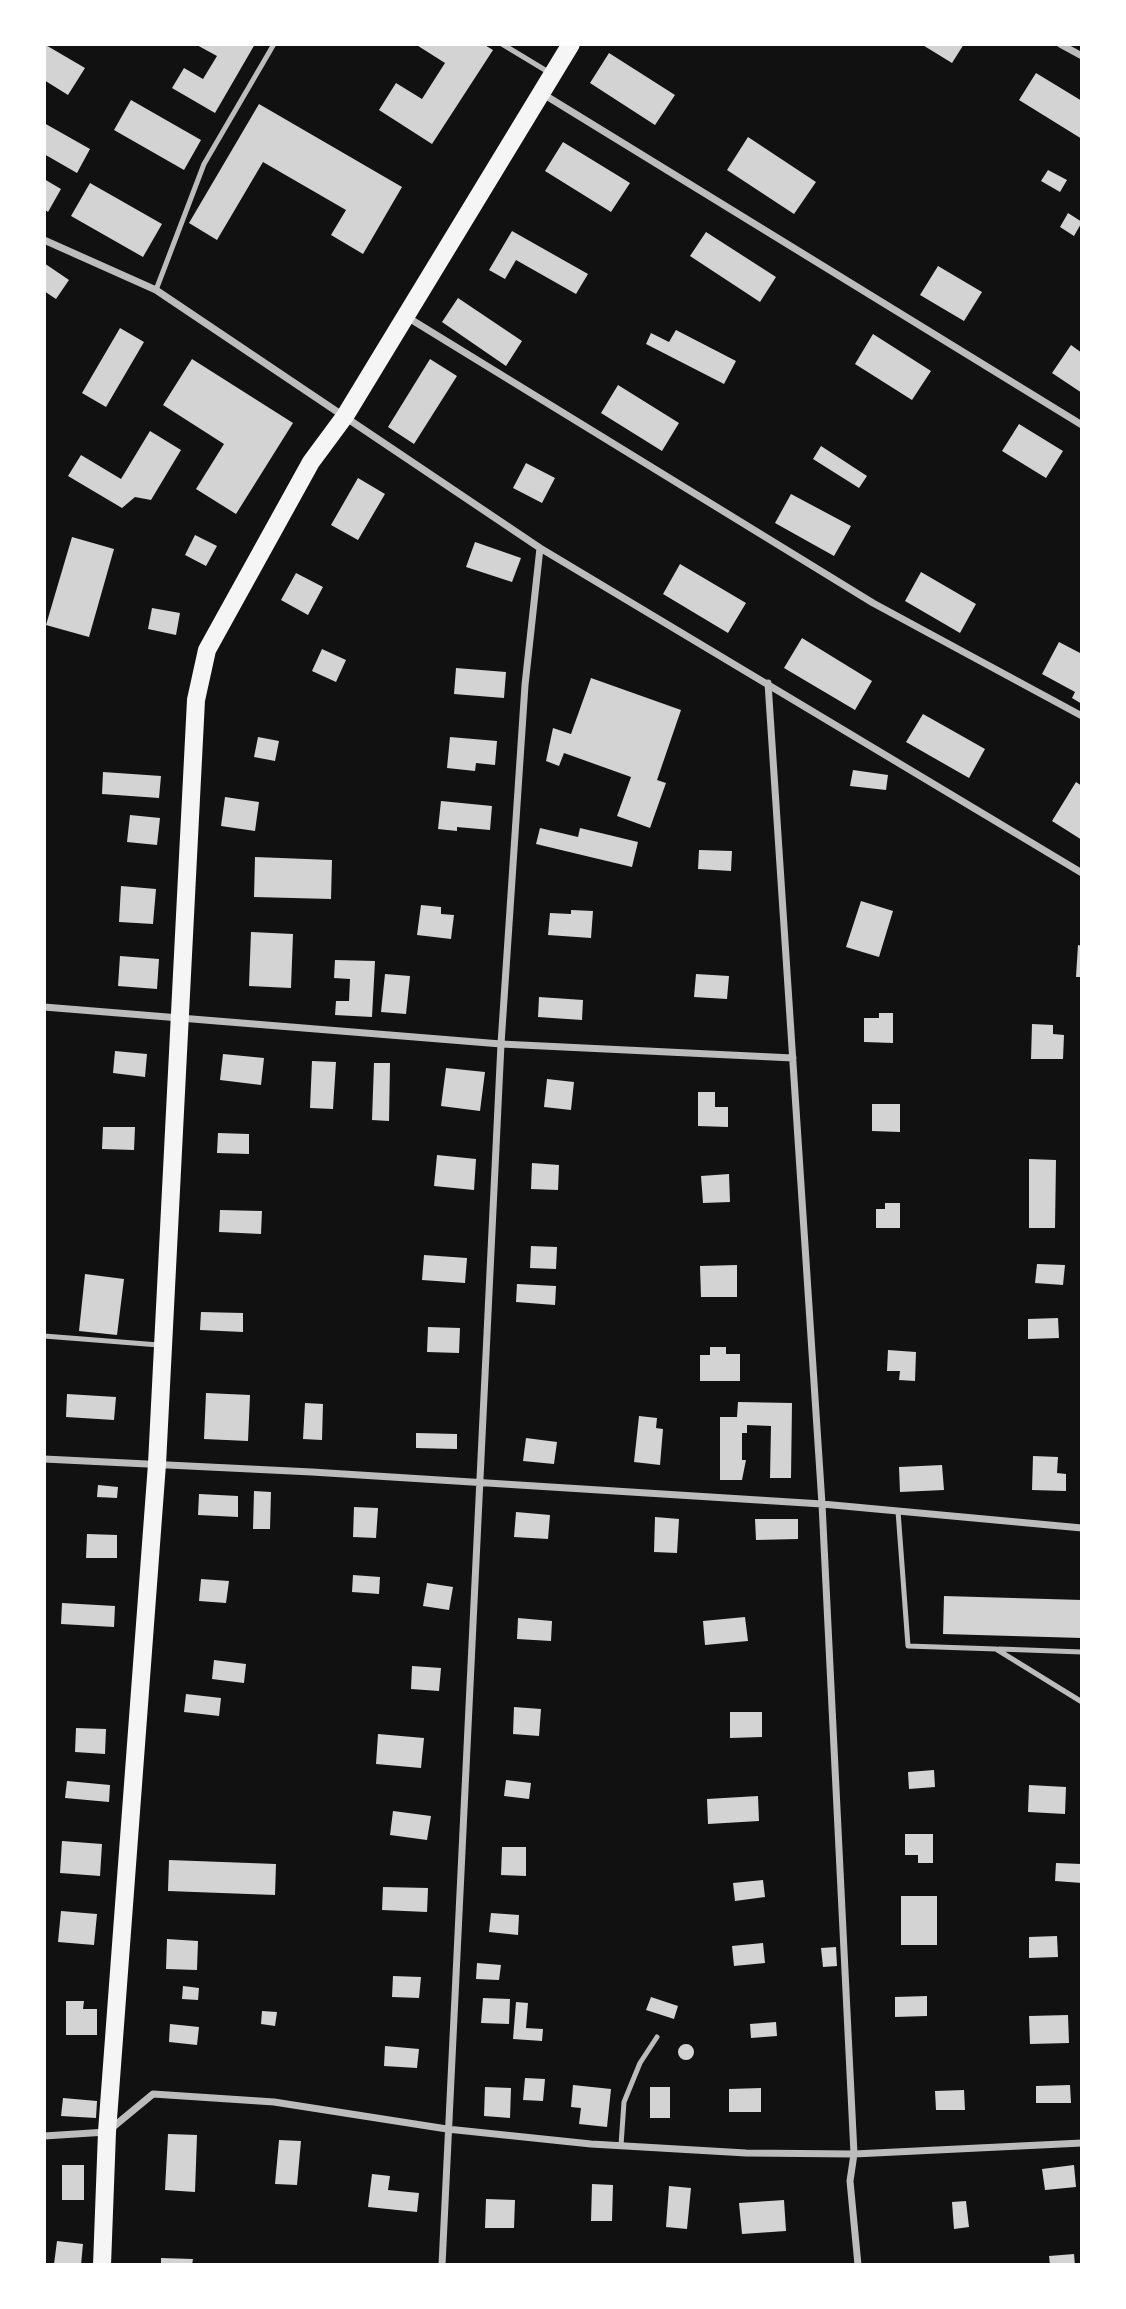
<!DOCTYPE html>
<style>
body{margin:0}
#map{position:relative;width:1126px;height:2309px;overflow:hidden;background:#111;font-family:Lato,sans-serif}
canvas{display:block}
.frame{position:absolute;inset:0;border:46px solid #fff;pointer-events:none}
</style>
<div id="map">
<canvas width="1126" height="2309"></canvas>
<div class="frame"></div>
</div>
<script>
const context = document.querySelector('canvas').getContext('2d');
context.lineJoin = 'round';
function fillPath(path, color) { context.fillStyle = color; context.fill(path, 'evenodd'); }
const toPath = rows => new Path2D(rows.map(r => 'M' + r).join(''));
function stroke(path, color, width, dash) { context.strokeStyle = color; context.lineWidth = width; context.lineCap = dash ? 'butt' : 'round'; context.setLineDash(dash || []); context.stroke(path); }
const building = toPath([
 [44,44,85,68,68,95,44,80],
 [195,44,255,44,215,113,172,88,184,68,203,79,217,56],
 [415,44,483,44,493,50,432,144,379,110,396,83,422,99,445,63],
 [921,44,964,44,952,63],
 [609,53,675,95,655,125,590,83],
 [1036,73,1082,101,1082,139,1019,100],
 [131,100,201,140,184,170,114,130],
 [259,104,402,187,363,254,331,235,346,210,263,162,217,240,189,223],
 [44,123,90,149,77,173,44,154],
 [748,137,816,182,794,214,727,170],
 [563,142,630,183,611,212,545,171],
 [1048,170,1067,180,1060,192,1041,181],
 [44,179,61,189,48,212,44,209],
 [90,183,162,224,143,257,71,216],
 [1068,213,1082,222,1074,236,1060,227],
 [512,231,588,274,576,294,516,260,505,279,489,270],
 [706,232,776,277,760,302,690,256],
 [44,263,69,280,56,299,44,291],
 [938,266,982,292,964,321,920,295],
 [458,298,522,341,506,366,442,322],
 [120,328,144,342,106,407,82,393],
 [676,330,736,361,724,384,646,344,651,333,669,342],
 [873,334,931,371,912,400,855,364],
 [1071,345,1082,353,1082,393,1052,373],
 [192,359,293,423,236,514,196,489,224,444,163,405],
 [430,359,457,376,414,444,388,427],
 [618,385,679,423,662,451,601,413],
 [1019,424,1063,451,1046,478,1002,451],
 [150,431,181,450,151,500,135,497,122,508,68,476,81,455,121,479],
 [821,446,867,476,859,488,813,459],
 [526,463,555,478,542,503,513,488],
 [358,478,385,494,358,540,331,525],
 [791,494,851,526,834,556,775,523],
 [195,535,217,546,206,566,185,555],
 [72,537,114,549,89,637,46,625],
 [475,542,521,558,512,582,466,567],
 [680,564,746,603,728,633,663,594],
 [921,572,976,604,960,633,905,601],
 [296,573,323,587,308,615,281,600],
 [152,608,180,613,176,635,148,629],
 [802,638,872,681,855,710,784,668],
 [1059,642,1082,654,1082,704,1072,698,1075,692,1042,674],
 [322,649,346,660,336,682,312,671],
 [456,668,506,672,504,698,454,694],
 [591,678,681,710,657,780,666,783,650,828,617,816,631,777,564,753,559,766,546,761,553,728,571,734],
 [923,714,985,749,969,778,906,742],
 [258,737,279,741,275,761,254,757],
 [450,737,497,741,495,765,476,763,475,771,447,768],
 [853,770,888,775,886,790,850,786],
 [103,772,161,776,159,798,102,794],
 [1076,782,1082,786,1082,840,1052,821],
 [225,797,259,802,255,831,221,826],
 [441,801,492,806,490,830,457,827,457,831,438,829],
 [130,815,160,818,157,845,127,842],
 [540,828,578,837,580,828,638,842,632,867,536,844],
 [699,850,732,851,731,871,698,869],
 [255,857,332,860,331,899,254,897],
 [121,886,156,889,153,924,119,922],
 [861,901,893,911,879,957,846,947],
 [421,905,441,907,441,914,454,915,451,939,417,935],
 [571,910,593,911,591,938,548,935,550,913,571,914],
 [251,932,293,934,291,988,249,986],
 [1078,945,1082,946,1082,977,1076,977],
 [120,956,159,959,157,989,118,986],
 [335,960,375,961,372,1017,335,1015,336,1001,349,1001,350,979,334,978],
 [385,974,410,976,406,1014,381,1012],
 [696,974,729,976,727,999,694,997],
 [539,997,583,1000,582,1020,538,1017],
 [879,1013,893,1013,893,1043,864,1042,864,1018,879,1018],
 [1032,1024,1053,1025,1053,1034,1064,1035,1063,1059,1031,1059],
 [115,1051,147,1054,145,1077,113,1073],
 [223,1054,264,1058,261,1085,220,1080],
 [312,1061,336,1062,333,1109,310,1108],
 [374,1063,390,1063,389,1121,372,1120],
 [446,1068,485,1072,480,1111,441,1106],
 [547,1079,574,1082,571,1110,544,1107],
 [698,1092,715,1092,715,1107,728,1107,728,1127,698,1126],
 [872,1104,900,1104,900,1132,872,1131],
 [103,1127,135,1127,134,1150,102,1149],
 [218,1133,249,1134,249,1154,217,1153],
 [437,1155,476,1159,474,1190,434,1186],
 [1029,1159,1056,1160,1055,1228,1029,1228],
 [532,1163,559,1165,558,1190,531,1189],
 [729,1174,730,1202,703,1203,701,1176],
 [885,1203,900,1203,900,1228,876,1228,876,1209,885,1209],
 [220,1210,262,1211,261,1234,219,1232],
 [531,1246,557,1247,556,1269,530,1268],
 [424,1255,467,1258,465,1283,422,1280],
 [1037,1264,1065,1265,1063,1285,1035,1283],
 [737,1265,737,1297,701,1297,700,1266],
 [85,1274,124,1279,117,1335,79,1331],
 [517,1284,556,1286,555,1305,516,1302],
 [201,1312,243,1313,243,1332,200,1330],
 [1058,1318,1059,1338,1028,1339,1028,1319],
 [428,1327,460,1328,459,1353,427,1352],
 [710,1347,726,1347,726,1354,740,1354,740,1381,700,1381,700,1355,710,1355],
 [888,1350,916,1352,915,1381,899,1380,900,1371,887,1371],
 [206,1393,250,1395,248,1441,204,1439],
 [67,1394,116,1397,114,1420,66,1417],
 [738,1402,792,1403,791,1478,770,1478,771,1426,747,1425,747,1433,742,1433,742,1460,746,1460,742,1480,720,1480,720,1417,737,1417],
 [305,1403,323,1404,322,1440,303,1439],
 [639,1416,657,1418,656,1428,663,1429,660,1465,634,1462],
 [416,1433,457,1434,457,1449,416,1448],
 [526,1438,557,1442,554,1464,523,1461],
 [1033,1456,1058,1457,1057,1473,1066,1474,1066,1491,1032,1490],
 [942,1465,944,1490,900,1492,899,1467],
 [98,1485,118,1487,117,1498,97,1497],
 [254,1491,271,1492,270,1529,253,1529],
 [199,1494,238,1496,238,1517,198,1515],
 [354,1507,378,1508,376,1538,353,1537],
 [516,1512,550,1515,548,1539,514,1537],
 [655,1517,679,1519,677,1553,654,1552],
 [755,1519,798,1519,798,1539,756,1540],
 [87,1534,117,1535,117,1558,86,1558],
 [353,1575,380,1577,379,1594,352,1592],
 [201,1579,229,1581,226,1603,199,1601],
 [427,1583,453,1587,449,1610,423,1606],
 [944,1596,1082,1600,1082,1638,943,1634],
 [62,1603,115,1606,114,1627,61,1624],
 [745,1617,748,1641,705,1645,703,1621],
 [518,1618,552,1621,551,1641,517,1639],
 [214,1660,246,1664,244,1683,212,1679],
 [412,1666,441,1668,439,1691,411,1689],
 [186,1694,221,1698,219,1716,184,1712],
 [514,1707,541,1709,539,1736,513,1734],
 [730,1712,762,1712,762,1737,730,1738],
 [76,1728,106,1729,105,1754,75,1752],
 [378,1734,424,1738,421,1768,376,1764],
 [934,1770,935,1787,909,1789,908,1772],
 [506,1780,531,1783,529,1799,504,1796],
 [67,1781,110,1785,109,1802,65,1798],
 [1029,1785,1066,1787,1065,1814,1028,1812],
 [758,1796,759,1821,708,1824,707,1799],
 [393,1811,431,1816,427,1840,390,1835],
 [905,1834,933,1834,933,1863,918,1863,918,1855,905,1855],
 [62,1841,102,1844,100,1876,60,1873],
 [502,1847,526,1847,526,1876,501,1875],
 [169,1860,276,1864,275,1895,168,1891],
 [1056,1863,1082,1864,1082,1883,1055,1881],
 [763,1880,765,1897,735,1901,733,1883],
 [383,1887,428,1888,427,1912,382,1910],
 [901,1896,937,1896,937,1945,901,1945],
 [61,1911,97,1914,94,1945,58,1942],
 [491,1913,519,1915,518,1935,489,1932],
 [1057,1936,1058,1957,1029,1958,1029,1937],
 [167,1939,198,1941,197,1970,166,1969],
 [763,1943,765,1963,734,1966,732,1946],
 [836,1947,837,1966,823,1967,821,1948],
 [477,1963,501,1965,499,1980,476,1979],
 [393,1976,421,1977,419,1998,392,1997],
 [183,1986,199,1988,198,2000,182,1999],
 [927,1996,927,2016,895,2017,895,1997],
 [651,1997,678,2006,674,2019,646,2010],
 [483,1998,510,1999,509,2024,481,2023],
 [66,2001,84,2001,83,2009,97,2009,97,2035,66,2035],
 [516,2002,528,2003,526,2028,543,2029,542,2041,513,2039],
 [262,2011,277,2012,275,2026,261,2024],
 [1068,2015,1069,2043,1030,2044,1029,2016],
 [776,2022,777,2036,751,2038,750,2024],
 [170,2024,199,2027,197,2045,169,2042],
 '678 2052a8 8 0 1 1 16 0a8 8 0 1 1-16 0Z',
 [385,2046,419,2049,417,2068,384,2066],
 [525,2078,545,2079,543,2101,523,2100],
 [573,2085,611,2089,607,2127,579,2124,581,2108,571,2107],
 [1070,2085,1071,2103,1036,2103,1036,2086],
 [485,2087,511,2088,510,2118,484,2116],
 [650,2087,670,2087,670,2118,650,2118],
 [761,2088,761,2112,729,2112,729,2089],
 [964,2090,965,2110,936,2110,935,2091],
 [63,2098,97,2101,96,2118,61,2116],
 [168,2134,197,2135,195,2192,165,2190],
 [279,2140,301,2141,297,2185,275,2184],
 [62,2165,84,2165,84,2200,62,2200],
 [1074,2165,1076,2187,1045,2190,1042,2169],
 [372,2174,390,2176,388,2190,419,2193,417,2212,368,2207],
 [592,2184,613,2185,612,2221,591,2221],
 [669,2186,691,2188,687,2229,666,2227],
 [486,2199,515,2200,514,2228,485,2228],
 [784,2200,786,2231,742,2234,739,2203],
 [966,2201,969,2227,954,2229,952,2202],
 [57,2241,83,2244,81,2265,54,2264],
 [1074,2254,1075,2265,1050,2265,1049,2256],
 [161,2258,193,2259,192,2265,161,2265]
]);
const service = toPath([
 [502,44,550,73],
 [156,290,204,164,274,44],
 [44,1336,159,1345],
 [898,1511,908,1646,996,1649,1082,1702],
 [999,1649,1082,1652],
 [621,2145,624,2102,640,2063,657,2037]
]);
const minor = toPath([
 [1060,44,1082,56],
 [543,94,1082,425],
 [44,240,156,290,540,548,1082,873],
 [407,317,873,603,1082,716],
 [768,683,822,1504,854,2154,850,2181,858,2265],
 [44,1007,501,1044,793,1058],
 [44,1459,312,1472,822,1504,1082,1528],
 [44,2136,107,2132,153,2094,274,2102,447,2129,591,2144,746,2153,854,2154,1082,2143],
 [442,2265,501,1044,525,685,540,548]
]);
const primary = toPath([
 [102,2265,107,2132,157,1464,196,700,207,650,311,462,345,416,571,44]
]);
fillPath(building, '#d3d3d3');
stroke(service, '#bcbcbc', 5);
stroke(minor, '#bcbcbc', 7);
stroke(primary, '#f5f5f5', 18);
</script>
